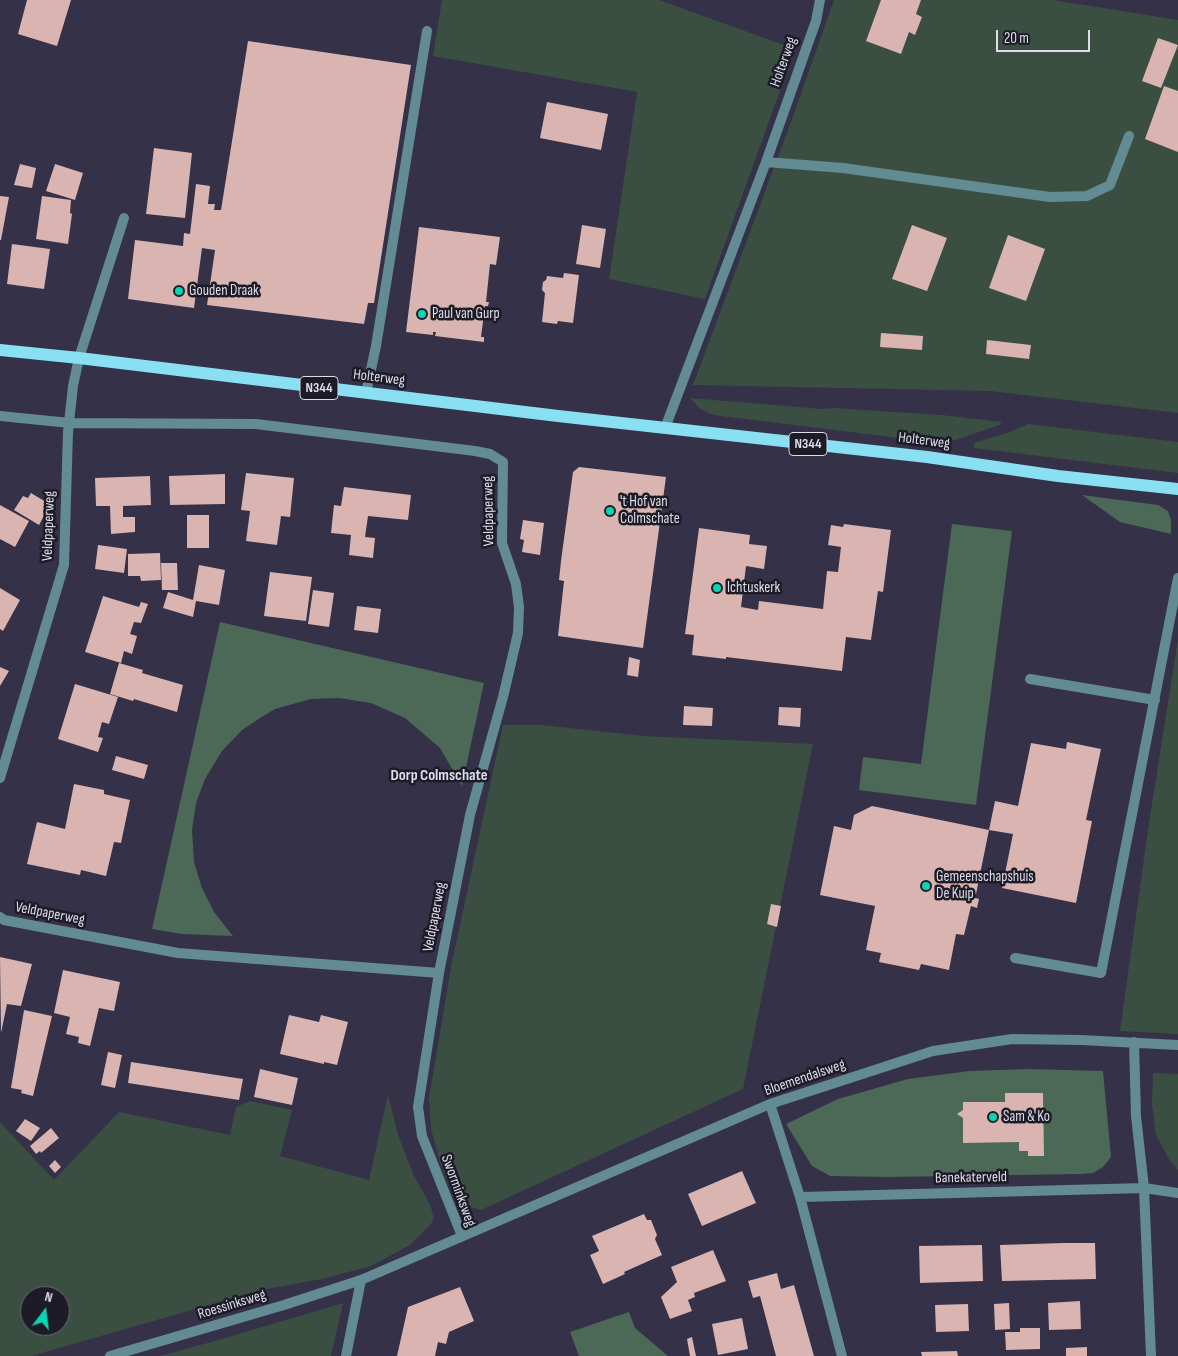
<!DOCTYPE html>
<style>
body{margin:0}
#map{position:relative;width:1178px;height:1356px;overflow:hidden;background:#343149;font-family:"Sofia Sans Condensed",sans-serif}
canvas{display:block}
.north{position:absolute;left:20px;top:1286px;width:50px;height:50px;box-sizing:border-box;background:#1c1b26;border:1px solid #6a6975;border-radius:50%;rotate:15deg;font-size:14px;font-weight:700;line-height:20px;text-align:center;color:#deddec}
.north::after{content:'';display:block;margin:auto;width:18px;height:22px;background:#08d5b5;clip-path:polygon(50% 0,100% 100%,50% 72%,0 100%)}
.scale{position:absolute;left:996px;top:30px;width:94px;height:22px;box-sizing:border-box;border:2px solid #deddec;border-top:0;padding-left:6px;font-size:15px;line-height:18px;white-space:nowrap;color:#deddec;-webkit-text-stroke:4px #1c1b26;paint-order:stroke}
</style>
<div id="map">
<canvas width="1178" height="1356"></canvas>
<div class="north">N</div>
<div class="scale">20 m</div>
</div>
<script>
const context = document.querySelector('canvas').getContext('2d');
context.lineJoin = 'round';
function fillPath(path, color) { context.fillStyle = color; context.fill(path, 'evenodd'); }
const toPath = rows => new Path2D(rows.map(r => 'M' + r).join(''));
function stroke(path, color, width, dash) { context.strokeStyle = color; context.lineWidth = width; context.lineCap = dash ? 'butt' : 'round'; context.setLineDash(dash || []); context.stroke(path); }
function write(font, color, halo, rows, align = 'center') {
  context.font = font + ' "Sofia Sans Condensed",sans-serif'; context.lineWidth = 5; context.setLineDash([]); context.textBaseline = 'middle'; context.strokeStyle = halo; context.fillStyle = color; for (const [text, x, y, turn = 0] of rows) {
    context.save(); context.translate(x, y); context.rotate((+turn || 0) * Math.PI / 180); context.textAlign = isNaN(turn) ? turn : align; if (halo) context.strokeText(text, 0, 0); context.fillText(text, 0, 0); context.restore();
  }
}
const green = toPath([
 [442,0,659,0,795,49,705,299,609,279,637,92,433,56],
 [834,0,1053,0,1178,20,1178,413,990,391,693,385,791,122],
 [690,398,822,409,833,408,942,415,1002,422,999,425,956,440,922,437,899,438,713,415,699,408],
 [1028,424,1178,442,1178,473,974,448,974,443,1010,432],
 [1178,639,1178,1034,1120,1031,1149,823],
 [503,725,542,725,643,736,813,744,743,1089,481,1210,465,1205,451,1190,441,1165,431,1129,429,1098,452,962],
 [1153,1073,1178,1074,1178,1170,1170,1161,1156,1135,1152,1105],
 [388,1095,398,1135,414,1176,430,1204,434,1219,430,1225,410,1245,371,1266,322,1279,261,1290,31,1356,0,1356,0,1122,54,1180,119,1112,230,1135,236,1107,250,1101,292,1110,280,1156,369,1180],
 [30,1296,60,1296,60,1326,30,1326],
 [343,1303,331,1356,160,1356,222,1339]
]);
const forest = toPath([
 [1082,495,1158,505,1168,511,1171,520,1171,534,1120,522],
 [952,524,1012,531,976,805,859,790,863,757,921,764],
 [220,622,484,683,462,786,440,748,405,718,371,703,339,698,311,699,275,709,260,718,242,730,222,751,205,779,196,803,192,830,194,862,202,888,214,912,233,936,182,934,152,929],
 [1028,1069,1103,1071,1111,1157,1103,1167,1093,1173,1082,1174,888,1177,830,1176,812,1166,786,1124,838,1099,908,1079,969,1071],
 [629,1312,635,1328,668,1356,579,1356,570,1332]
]);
const building = toPath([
 [27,0,71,0,57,46,18,34],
 [881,0,921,0,916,14,922,17,915,35,909,32,901,54,866,41],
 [1158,38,1178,45,1161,88,1142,81],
 [248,41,411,65,374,303,368,303,364,324,207,305,215,250,202,248,194,308,128,299,135,240,183,246,184,233,190,234,196,184,210,186,208,204,215,204,214,210,221,210],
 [1164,86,1178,91,1178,152,1145,139],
 [547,102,608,114,601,150,540,138],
 [154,148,192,153,185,218,146,214],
 [20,164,36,168,32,188,14,185],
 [55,164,83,173,75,200,46,191],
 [0,196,9,197,1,240,0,240],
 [42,196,71,200,70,213,72,214,68,244,36,239],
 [582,225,606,229,600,268,576,264],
 [912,225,947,238,927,291,892,279],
 [419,227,500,237,496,265,490,264,486,302,489,302,488,306,485,306,481,337,484,337,484,342,435,336,436,332,433,332,433,335,406,332],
 [1008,235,1045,249,1026,301,989,288],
 [12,244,50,249,44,289,7,284],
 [564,273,579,275,573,323,558,321,557,324,542,322,545,293,542,290,543,282,546,280,547,276,563,278],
 [881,333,923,336,922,350,880,347],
 [987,340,1031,345,1029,359,986,354],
 [579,467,666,477,643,648,558,636,564,581,559,580,561,561,573,472],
 [246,473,294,478,290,517,281,516,277,545,246,541,250,511,241,510],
 [225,474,225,504,170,505,169,476],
 [150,476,151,505,123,506,123,517,135,517,135,532,111,534,110,506,96,506,95,478],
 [344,487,411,495,408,520,368,516,365,537,375,538,373,558,349,555,351,535,331,533,334,505,341,506],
 [31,493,46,502,43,507,47,510,39,525,14,510,23,496,28,498],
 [0,505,29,521,15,547,0,539],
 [187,515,209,515,209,548,187,548],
 [523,520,544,523,540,555,522,552,524,540,520,539],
 [844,524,891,530,883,592,878,591,871,640,846,637,842,671,726,657,726,659,692,655,694,635,685,634,699,528,750,535,749,544,767,546,764,569,746,566,741,607,758,610,759,601,823,609,827,571,838,572,841,547,828,545,831,525,843,527],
 [98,545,127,549,124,573,95,569],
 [160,553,161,580,141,581,140,576,128,576,128,554],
 [161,563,177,563,178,590,162,590],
 [199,565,225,570,219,605,196,601,193,617,163,608,168,592,193,600],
 [270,572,312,577,306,621,264,616],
 [0,588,20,600,3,631,0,629],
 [313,590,334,593,329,627,308,624],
 [103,596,139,607,141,602,148,604,141,623,134,622,130,634,137,636,132,654,124,651,121,663,85,652],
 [357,606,381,609,378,633,354,630],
 [629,657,640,660,638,677,627,675],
 [119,663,143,670,142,673,183,685,177,712,134,699,133,701,110,694],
 [0,667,9,671,0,686],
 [75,684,118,697,109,724,102,722,98,737,103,738,98,752,58,739],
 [684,706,713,708,712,726,683,725],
 [779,707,801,708,800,727,778,725],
 [1067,742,1101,749,1086,820,1092,821,1076,903,1002,888,1013,834,989,830,976,894,973,893,972,897,979,899,977,908,971,906,964,935,956,934,949,970,921,964,919,970,879,962,881,953,866,950,875,906,820,895,834,826,851,830,854,815,872,806,989,830,995,801,1018,806,1031,743,1066,749],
 [116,756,148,765,144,779,112,770],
 [74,784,104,790,104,794,130,800,121,843,114,842,106,876,81,870,80,875,27,864,37,822,65,829],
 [771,904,781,906,777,927,767,924],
 [0,957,32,964,21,1006,7,1004,1,1033],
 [63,970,120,982,114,1011,99,1008,90,1046,78,1043,79,1037,66,1034,70,1017,54,1013],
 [24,1010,52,1016,33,1096,21,1093,22,1090,11,1088],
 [289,1015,319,1022,321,1015,348,1022,337,1065,324,1062,324,1064,280,1054],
 [108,1052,122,1055,115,1088,101,1085],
 [131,1062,243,1079,239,1100,128,1083],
 [260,1069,298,1078,292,1105,254,1097],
 [1005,1093,1043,1093,1044,1156,1028,1156,1028,1151,1019,1151,1019,1142,963,1143,963,1118,957,1114,963,1110,963,1102,1005,1102],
 [25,1119,40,1128,31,1141,16,1131],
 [51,1128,59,1138,41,1153,40,1151,36,1154,30,1146],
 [55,1160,61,1167,55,1173,49,1166],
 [742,1171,756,1203,702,1226,688,1194],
 [644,1214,647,1220,651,1220,657,1235,655,1239,662,1255,624,1272,625,1274,603,1284,590,1255,599,1251,592,1236],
 [1063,1243,1095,1243,1096,1279,1002,1281,1000,1245],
 [982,1245,983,1281,920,1283,919,1246],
 [713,1250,726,1281,694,1293,695,1297,688,1300,692,1311,670,1319,661,1297,677,1282,671,1267],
 [777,1273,781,1289,794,1285,814,1356,776,1356,760,1296,753,1298,748,1281],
 [460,1287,474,1321,449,1332,446,1344,438,1342,435,1356,397,1356,408,1307],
 [1080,1301,1081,1329,1049,1330,1048,1303],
 [1009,1303,1010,1329,995,1330,994,1304],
 [968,1304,969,1331,936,1332,935,1305],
 [742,1318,748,1349,718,1355,712,1324],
 [1020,1328,1040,1328,1040,1349,1006,1350,1005,1332,1020,1332],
 [692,1337,696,1356,690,1356,687,1339],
 [1087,1347,1087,1356,1066,1356,1066,1348],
 [957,1351,958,1356,922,1356,921,1352]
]);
const service = toPath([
 [766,162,843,168,1050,197,1087,196,1110,185,1129,136],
 [79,358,124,218],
 [366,393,376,346,427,31],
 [665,428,766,162,816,21,820,0],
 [1030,679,1155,700],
 [1015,958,1101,973,1178,578]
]);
const minor = toPath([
 [0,416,70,423,256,424,475,451,490,454,503,462,502,543,516,584,519,607,518,633,503,697,470,815,439,973,418,1107,422,1136,462,1236],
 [0,778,64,565,68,432,73,386,79,358],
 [0,917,4,920,178,953,439,973],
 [1134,1042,1136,1116,1144,1188,1151,1356],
 [770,1104,800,1197,842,1356],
 [800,1197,1144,1188,1178,1193],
 [110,1356,284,1305,361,1280,770,1104,933,1051,1012,1039,1081,1040,1178,1045],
 [346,1356,361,1280]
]);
const primary = toPath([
 [0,350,79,358,558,416,927,457,1058,476,1178,489]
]);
const markers = [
 [179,291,5,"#08d5b5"],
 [422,314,5,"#08d5b5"],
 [610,511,5,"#08d5b5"],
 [717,588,5,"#08d5b5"],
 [926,886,5,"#08d5b5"],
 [993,1117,5,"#08d5b5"]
];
const shields = [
 [319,388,38],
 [808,444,38]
];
const shieldNames = [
 ["N344",319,388],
 ["N344",808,444]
];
const streetNames = [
 ["Holterweg",784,62,-70],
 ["Holterweg",379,378,7],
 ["Holterweg",924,441,7],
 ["Veldpaperweg",489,511,-91],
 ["Veldpaperweg",49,526,-88],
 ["Veldpaperweg",50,914,11],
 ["Veldpaperweg",435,917,-79],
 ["Bloemendalsweg",805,1078,-19],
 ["Banekaterveld",971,1178,-1],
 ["Sworminksweg",458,1191,70],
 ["Roessinksweg",232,1305,-17]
];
const poiNames = [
 ["Gouden Draak",189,291],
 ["Paul van Gurp",432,314],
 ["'t Hof van",620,502],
 ["Colmschate",620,519],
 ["Ichtuskerk",727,588],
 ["Gemeenschapshuis",936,877],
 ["De Kuip",936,894],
 ["Sam & Ko",1003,1117]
];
const neighbourhoodNames = [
 ["Dorp Colmschate",439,776]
];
fillPath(green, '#3a4f42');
fillPath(forest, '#4c6856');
fillPath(building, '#d9b4b1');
stroke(service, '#628b94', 10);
stroke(minor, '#628b94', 10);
stroke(primary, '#89e0f3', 12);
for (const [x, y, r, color] of markers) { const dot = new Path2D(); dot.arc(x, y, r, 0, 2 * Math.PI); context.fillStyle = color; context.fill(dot); stroke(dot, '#1c1b26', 2); }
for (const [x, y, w] of shields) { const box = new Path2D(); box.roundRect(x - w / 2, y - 11.5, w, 23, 4); context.fillStyle = '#1c1b26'; context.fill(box); stroke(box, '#deddec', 1); }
write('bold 14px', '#deddec', null, shieldNames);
write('15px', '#deddec', '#1c1b26', streetNames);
write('15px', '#deddec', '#1c1b26', poiNames, 'left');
write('bold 16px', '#deddec', '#1c1b26', neighbourhoodNames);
</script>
